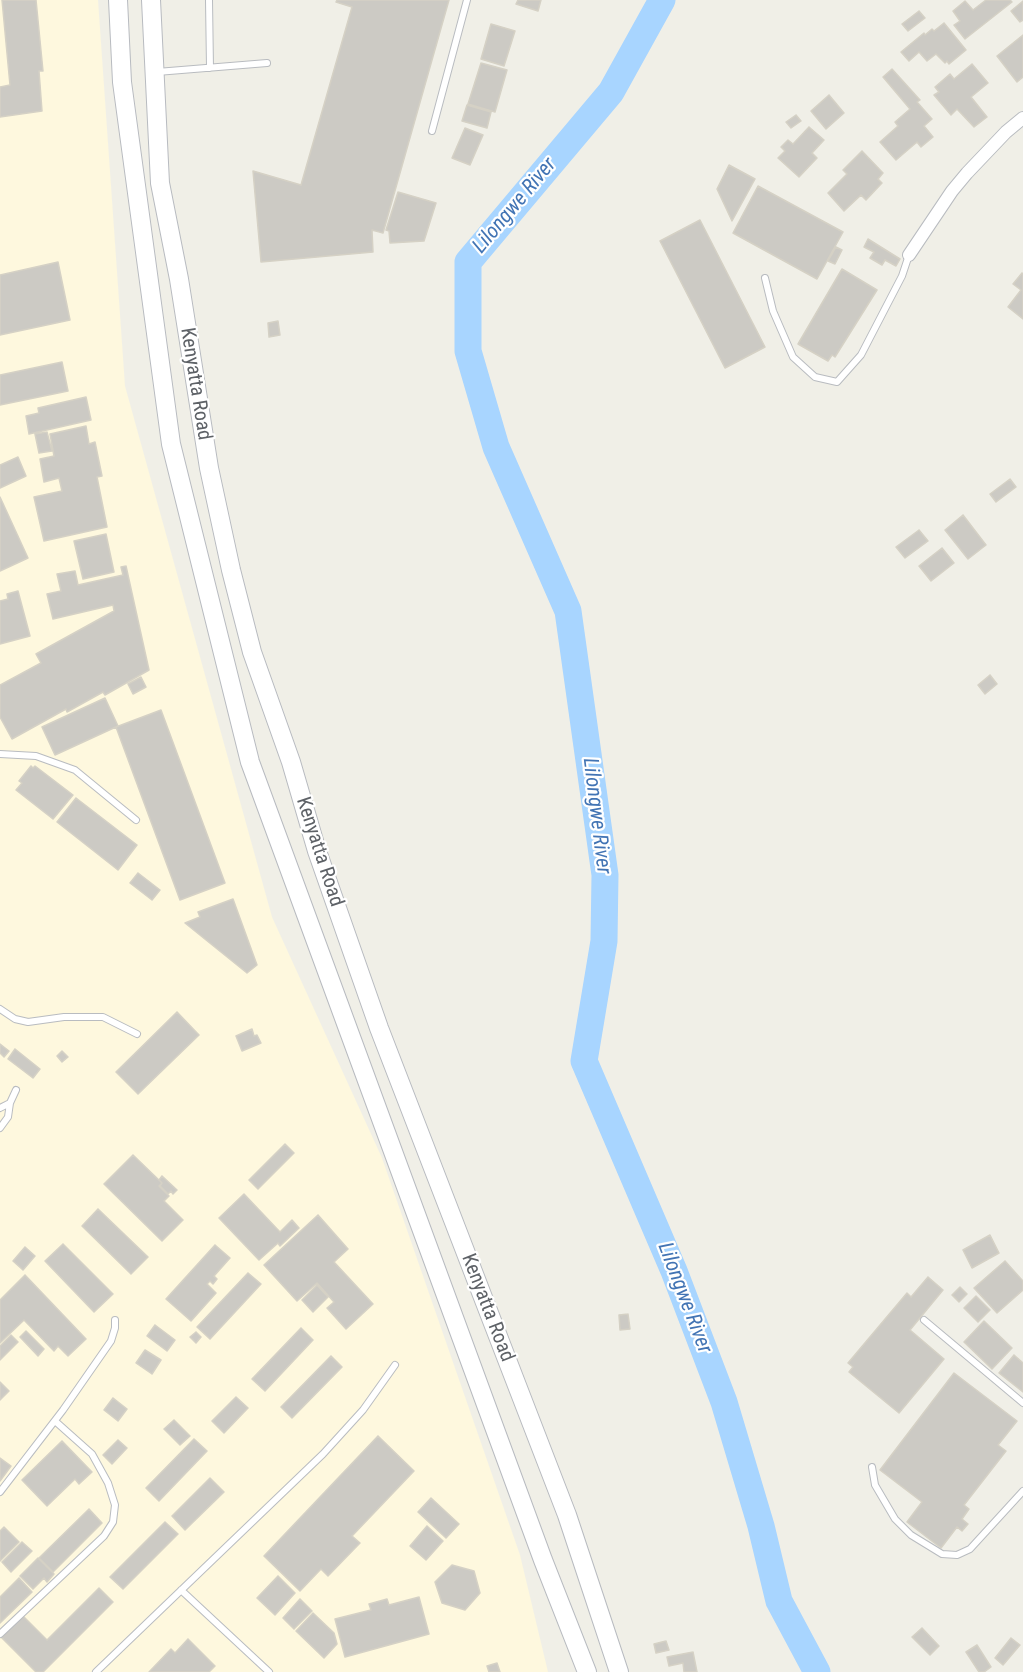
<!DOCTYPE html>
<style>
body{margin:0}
canvas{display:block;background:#f0efe7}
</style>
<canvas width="1023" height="1672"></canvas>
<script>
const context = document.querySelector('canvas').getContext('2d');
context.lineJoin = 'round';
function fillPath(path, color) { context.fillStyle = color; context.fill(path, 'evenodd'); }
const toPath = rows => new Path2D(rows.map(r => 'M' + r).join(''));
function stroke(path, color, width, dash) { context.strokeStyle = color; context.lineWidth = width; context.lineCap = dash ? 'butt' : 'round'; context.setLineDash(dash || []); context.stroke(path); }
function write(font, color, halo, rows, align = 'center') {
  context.font = font + ' "Roboto Condensed",sans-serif'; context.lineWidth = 4.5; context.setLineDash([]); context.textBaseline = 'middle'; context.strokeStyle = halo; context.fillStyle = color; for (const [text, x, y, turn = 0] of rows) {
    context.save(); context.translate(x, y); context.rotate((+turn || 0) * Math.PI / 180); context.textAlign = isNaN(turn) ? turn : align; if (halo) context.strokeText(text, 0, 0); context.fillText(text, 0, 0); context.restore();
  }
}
const commercial = toPath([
 [0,0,98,0,125,386,272,917,382,1158,520,1555,548,1672,0,1672]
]);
const river = toPath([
 [662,0,611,92,468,262,468,351,496,447,568,611,605,875,604,941,584,1061,674,1271,724,1402,761,1526,779,1601,817,1672]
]);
const building = toPath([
 [2,0,36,0,43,71,39,71,42,111,0,117,0,87,10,85,2,0],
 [337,0,449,0,383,233,372,230,373,252,261,262,253,171,301,185,352,7,336,2,337,0],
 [518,0,541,0,538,11,516,4,518,0],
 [986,0,1010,0,1012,2,965,39,954,25,960,21,953,11,965,1,973,10,986,0],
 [1023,1,1023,20,1020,22,1011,11,1023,1],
 [919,11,925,18,908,31,902,24,919,11],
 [944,23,966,50,949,64,947,61,945,63,936,54,927,61,919,52,909,61,901,52,924,33,925,35,932,29,934,31,944,23],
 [491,24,515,31,504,66,481,59,491,24],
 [1023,35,1023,77,1017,82,997,56,1023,35],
 [481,63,507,70,495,112,468,104,481,63],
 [972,64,988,83,971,97,987,117,974,127,957,109,951,115,934,95,939,92,935,87,950,74,954,79,972,64],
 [892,69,920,100,917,102,932,119,924,126,933,137,921,147,917,142,896,160,880,142,898,126,895,122,910,109,883,77,892,69],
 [829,95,844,113,826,129,811,111,829,95],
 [467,105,491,112,487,128,462,121,467,105],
 [796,115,801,121,791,128,786,122,796,115],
 [809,127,824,140,812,153,817,158,799,177,778,158,785,151,781,147,788,140,793,144,809,127],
 [465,128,483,135,470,165,452,158,465,128],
 [862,151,883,173,878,179,882,183,866,200,861,195,844,211,828,193,847,174,843,170,862,151],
 [729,165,755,179,732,221,717,189,729,165],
 [758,186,843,232,817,279,733,233,758,186],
 [398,192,436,203,424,241,390,243,389,231,386,230,398,192],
 [700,220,765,347,725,368,660,241,700,220],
 [868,239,900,259,896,266,885,260,882,265,870,258,874,252,864,247,868,239],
 [836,247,842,250,835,264,828,261,836,247],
 [58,262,70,320,0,335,0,275,58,262],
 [842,269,877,290,835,357,832,355,828,361,798,344,842,269],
 [1022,273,1023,274,1023,319,1008,307,1021,290,1013,284,1022,273],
 [278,321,280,335,269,337,268,323,278,321],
 [62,362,68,391,0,405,0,375,62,362],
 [86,397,91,420,29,434,26,416,39,413,38,408,86,397],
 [86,426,89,444,95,442,102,476,97,477,107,527,44,541,34,497,62,491,59,478,44,482,40,459,54,456,50,434,86,426],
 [47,432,52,451,39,453,35,434,47,432],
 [18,457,26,476,0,488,0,465,18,457],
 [1010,479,1016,487,996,502,990,494,1010,479],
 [0,497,28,558,0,571,0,497],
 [963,515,986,545,968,559,945,530,963,515],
 [919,530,928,541,905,558,896,547,919,530],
 [106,534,114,572,83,579,74,541,106,534],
 [942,548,954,563,931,581,919,566,942,548],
 [126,566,149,670,105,695,103,692,67,712,66,709,12,739,0,717,0,685,41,663,36,654,114,611,113,605,53,619,47,594,61,591,57,574,75,571,78,585,123,575,121,567,126,566],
 [18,591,30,636,0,644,0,601,8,599,7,594,18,591],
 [990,675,997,684,985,694,978,685,990,675],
 [141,677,146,687,133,694,128,684,141,677],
 [105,698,118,726,55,755,42,727,105,698],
 [161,710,225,883,180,900,116,727,161,710],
 [31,766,33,768,35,766,73,795,53,819,16,790,22,783,19,781,31,766],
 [76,798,137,845,118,870,57,822,76,798],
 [138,873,160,890,152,900,130,883,138,873],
 [233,899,257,965,247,973,185,923,200,917,198,912,233,899],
 [177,1012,199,1035,138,1094,116,1072,177,1012],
 [252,1029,254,1036,257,1035,261,1043,242,1051,236,1036,252,1029],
 [0,1044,9,1051,4,1057,0,1053,0,1044],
 [15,1049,40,1069,33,1078,8,1059,15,1049],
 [62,1051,68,1057,62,1062,57,1056,62,1051],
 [285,1144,294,1153,258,1189,249,1180,285,1144],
 [133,1155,162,1183,159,1186,169,1196,164,1201,183,1220,162,1241,104,1184,133,1155],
 [162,1176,177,1190,173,1194,171,1191,168,1194,160,1186,162,1183,159,1180,162,1176],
 [244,1194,280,1232,292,1220,299,1228,280,1246,278,1243,259,1260,219,1218,244,1194],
 [98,1209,148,1257,131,1274,82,1226,98,1209],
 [318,1215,348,1249,334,1262,373,1304,346,1329,327,1308,334,1302,317,1283,297,1301,264,1265,318,1215],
 [990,1235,999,1253,972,1268,963,1250,990,1235],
 [63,1244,113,1294,94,1312,45,1261,63,1244],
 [215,1245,230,1258,214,1276,217,1279,213,1284,210,1281,207,1284,216,1293,191,1321,166,1299,215,1245],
 [25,1247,35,1256,23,1270,13,1261,25,1247],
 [1005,1261,1023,1281,1023,1290,997,1313,974,1288,1005,1261],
 [248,1273,261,1284,210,1339,197,1327,248,1273],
 [25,1275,86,1339,68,1356,58,1346,54,1351,24,1320,0,1343,0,1300,25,1275],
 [928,1277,943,1290,910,1330,944,1359,899,1413,849,1372,853,1367,848,1363,907,1293,911,1297,928,1277],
 [317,1285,328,1297,313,1312,302,1300,317,1285],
 [960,1287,967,1294,959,1302,952,1295,960,1287],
 [976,1296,990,1310,978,1322,964,1308,976,1296],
 [628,1314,630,1329,620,1330,619,1315,628,1314],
 [984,1321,1012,1348,992,1369,964,1342,984,1321],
 [155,1325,175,1340,167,1351,147,1336,155,1325],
 [301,1328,313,1340,265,1391,252,1379,301,1328],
 [26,1331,44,1349,38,1356,20,1337,26,1331],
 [196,1332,201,1337,196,1343,190,1337,196,1332],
 [11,1335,18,1342,0,1360,0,1346,11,1335],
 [145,1350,161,1360,152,1374,136,1363,145,1350],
 [1014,1355,1023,1363,1023,1392,999,1373,1014,1355],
 [331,1356,342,1367,292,1418,281,1407,331,1356],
 [954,1373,1017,1421,998,1445,1006,1451,964,1505,969,1509,962,1519,968,1524,962,1531,957,1527,941,1548,907,1522,922,1502,880,1470,954,1373],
 [0,1382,9,1391,0,1400,0,1382],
 [236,1397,248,1408,224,1433,212,1421,236,1397],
 [113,1398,127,1409,118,1421,104,1410,113,1398],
 [174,1420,190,1436,180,1445,164,1429,174,1420],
 [378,1436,414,1471,352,1536,360,1543,328,1576,321,1569,300,1591,264,1556,378,1436],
 [194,1439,207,1451,159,1501,146,1488,194,1439],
 [118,1440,127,1448,112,1464,103,1455,118,1440],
 [62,1441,92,1472,79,1484,75,1479,47,1506,22,1480,62,1441],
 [0,1458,11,1466,0,1481,0,1458],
 [210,1478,224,1492,185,1530,172,1516,210,1478],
 [431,1498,459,1524,446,1538,418,1512,431,1498],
 [89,1509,102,1523,53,1572,39,1558,89,1509],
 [165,1522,178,1534,123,1589,110,1577,165,1522],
 [427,1526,443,1541,426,1560,410,1546,427,1526],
 [4,1527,19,1542,0,1561,0,1531,4,1527],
 [22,1542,32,1551,11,1572,2,1562,22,1542],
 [38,1558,54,1574,47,1582,44,1578,33,1589,20,1576,38,1558],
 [452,1565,474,1571,480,1593,465,1610,442,1603,435,1582,452,1565],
 [278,1576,295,1593,275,1615,257,1598,278,1576],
 [19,1578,32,1592,0,1623,0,1597,19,1578],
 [99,1588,113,1602,43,1672,36,1672,1,1637,23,1616,47,1640,99,1588],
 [419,1597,429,1634,345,1657,335,1619,371,1610,369,1604,387,1599,389,1605,419,1597],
 [300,1599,312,1611,294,1629,283,1618,300,1599],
 [313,1613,334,1633,337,1644,324,1658,296,1631,313,1613],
 [922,1628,939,1646,930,1655,912,1637,922,1628],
 [1011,1638,1020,1645,1003,1665,995,1658,1011,1638],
 [188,1639,215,1666,209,1672,149,1672,171,1649,175,1653,188,1639],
 [666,1641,669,1650,656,1653,654,1644,666,1641],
 [977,1645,991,1667,984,1672,979,1672,966,1652,977,1645],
 [693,1652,697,1672,684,1672,683,1663,669,1666,667,1657,693,1652],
 [497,1663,500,1672,489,1672,487,1666,497,1663]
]);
const lane = toPath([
 [209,0,210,68],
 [157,72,267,63],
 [432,131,467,0],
 [765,278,773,311,793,357,815,377,837,382,861,355,902,276,909,255],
 [0,754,36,756,75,770,136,820],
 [0,1009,15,1019,28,1022,64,1017,103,1017,137,1034],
 [0,1108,10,1103,16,1090],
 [0,1128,8,1117,10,1103],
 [924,1320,1023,1403],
 [872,1467,875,1485,895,1519,911,1535,942,1554,957,1555,970,1549,1023,1491],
 [0,1492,63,1410,111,1341,115,1328,115,1320],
 [181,1590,269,1672],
 [0,1634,104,1536,113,1522,115,1505,108,1483,92,1454,55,1421],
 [96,1672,323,1454,363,1410,395,1365]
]);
const street = toPath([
 [909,255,952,191,967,173,1006,132,1023,118]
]);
const secondary = toPath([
 [118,0,122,82,171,444,250,762,543,1560,587,1672],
 [151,0,160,183,179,279,209,468,231,570,252,652,291,762,317,851,379,1028,567,1515,619,1672]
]);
const streetNames = [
 ["Kenyatta Road",195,384,81],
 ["Kenyatta Road",319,852,72],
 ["Kenyatta Road",487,1308,69]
];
const waterNames = [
 ["Lilongwe River",515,206,-50],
 ["Lilongwe River",596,816,83],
 ["Lilongwe River",684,1298,69]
];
fillPath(commercial, '#fef8de');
stroke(river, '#a8d5ff', 27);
fillPath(building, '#cccac4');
stroke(building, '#d5d1c5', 1.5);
stroke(lane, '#b9bcc0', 8);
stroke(street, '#b9bcc0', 14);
stroke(secondary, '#b8bbc0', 20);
stroke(lane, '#fff', 6);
stroke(street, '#fff', 12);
stroke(secondary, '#fff', 18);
write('20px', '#5e6267', '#fff', streetNames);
write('italic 21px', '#4274b4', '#fff', waterNames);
</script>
